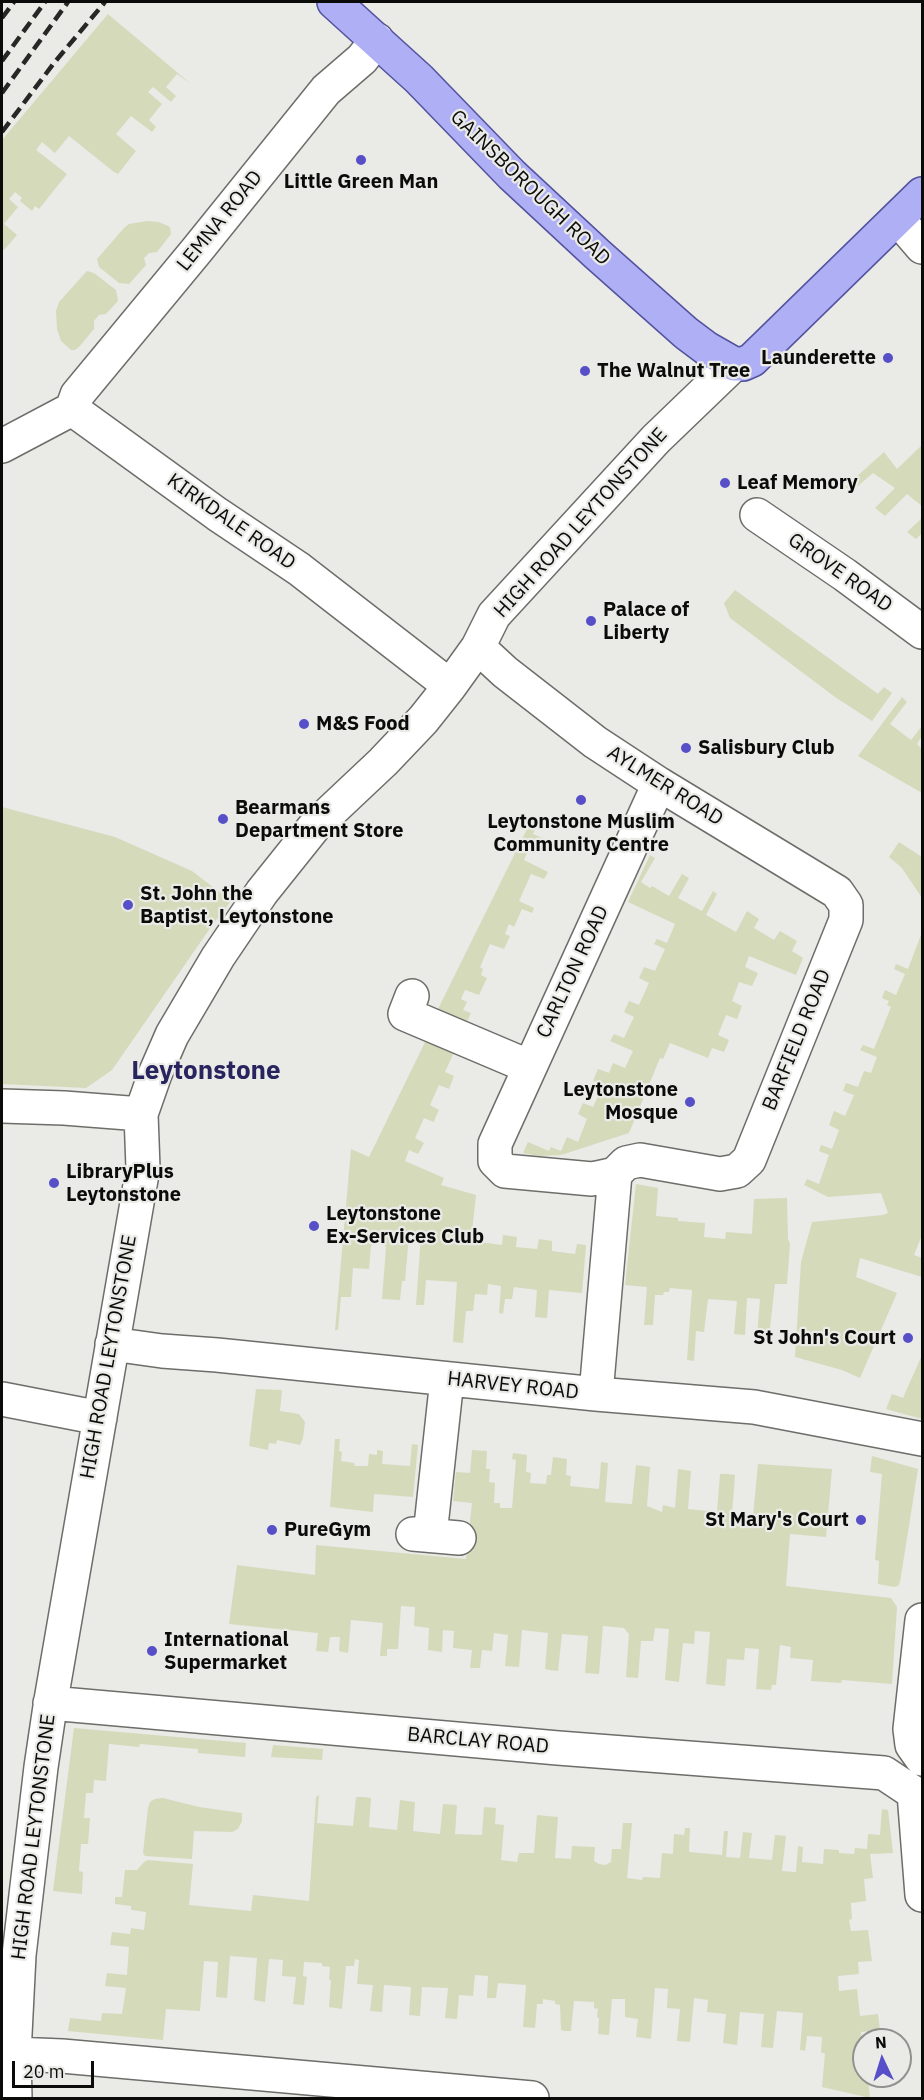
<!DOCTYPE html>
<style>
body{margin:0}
#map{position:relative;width:924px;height:2100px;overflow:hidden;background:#eaeae7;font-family:"IBM Plex Sans",sans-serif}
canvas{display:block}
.frame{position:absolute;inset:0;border:3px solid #0b0b0a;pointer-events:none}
.north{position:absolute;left:852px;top:2028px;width:60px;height:60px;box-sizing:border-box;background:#eaeae7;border:2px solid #91918f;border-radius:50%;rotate:356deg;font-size:16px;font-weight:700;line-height:24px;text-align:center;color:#0b0b0a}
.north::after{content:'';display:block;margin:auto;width:21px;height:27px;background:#564fc7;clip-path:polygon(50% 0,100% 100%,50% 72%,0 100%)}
.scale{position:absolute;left:12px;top:2061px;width:82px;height:27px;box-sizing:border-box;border:3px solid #0b0b0a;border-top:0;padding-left:8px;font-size:18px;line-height:21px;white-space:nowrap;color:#0b0b0a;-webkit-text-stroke:4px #eaeae7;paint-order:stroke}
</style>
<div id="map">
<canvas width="924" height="2100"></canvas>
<div class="frame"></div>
<div class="north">N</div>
<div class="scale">20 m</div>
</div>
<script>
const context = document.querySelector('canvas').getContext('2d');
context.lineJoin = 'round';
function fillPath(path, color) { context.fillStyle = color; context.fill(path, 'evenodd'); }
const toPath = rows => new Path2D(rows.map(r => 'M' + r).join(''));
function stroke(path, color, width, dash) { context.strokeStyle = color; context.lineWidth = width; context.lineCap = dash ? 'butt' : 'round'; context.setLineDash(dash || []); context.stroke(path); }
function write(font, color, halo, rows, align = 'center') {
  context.font = font + ' "IBM Plex Sans",sans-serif'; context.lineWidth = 4.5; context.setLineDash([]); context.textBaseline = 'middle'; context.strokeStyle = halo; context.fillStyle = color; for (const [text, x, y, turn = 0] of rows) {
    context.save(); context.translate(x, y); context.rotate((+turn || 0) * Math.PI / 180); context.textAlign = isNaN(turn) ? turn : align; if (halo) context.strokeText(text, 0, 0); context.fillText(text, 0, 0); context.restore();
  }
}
const green = toPath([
 [108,14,191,84,177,74,166,87,176,96,171,102,153,87,148,92,162,104,149,120,156,127,152,132,131,116,116,134,136,151,118,174,114,172,69,136,55,153,42,142,36,150,67,174,39,209,35,206,32,211,20,201,22,198,15,192,9,199,18,207,4,224,17,235,4,250,2,247,2,140],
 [147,221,159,222,170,227,171,234,157,252,149,253,144,258,146,265,129,284,119,283,99,267,97,259,124,228,129,224],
 [87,271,94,273,116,290,118,301,106,314,99,315,94,321,94,329,79,347,75,350,71,350,61,341,57,329,56,311,59,302],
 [922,445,922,506,907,494,885,516,875,508,895,488,873,473,852,491,845,487,884,452,897,469],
 [922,518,922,533,916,539,907,532],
 [735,590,878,694,884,687,892,693,872,721,835,697,730,618,724,603],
 [902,697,907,702,890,724,911,740,922,726,922,736,917,744,922,749,922,793,858,756],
 [2,807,115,837,192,871,231,901,213,924,112,1070,86,1088,2,1084],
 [530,823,537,825,533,834,547,840,542,850,530,846,524,860,548,872,544,879,531,874,519,901,534,908,532,913,522,909,514,927,509,924,505,934,510,936,504,949,490,944,480,967,483,969,481,975,487,978,479,995,465,990,461,999,467,1002,463,1010,471,1013,463,1030,434,1017],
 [899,842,922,857,922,1235,914,1255,922,1258,922,1277,860,1258,856,1277,897,1293,860,1378,842,1370,795,1357,801,1262,812,1222,883,1215,888,1213,881,1193,828,1197,804,1185,807,1179,819,1184,829,1155,819,1151,821,1145,832,1149,839,1130,829,1125,834,1111,845,1116,854,1095,843,1091,846,1083,858,1087,864,1071,871,1073,877,1057,860,1050,863,1045,874,1049,891,1007,887,1005,889,1001,882,998,885,990,896,995,905,974,894,969,896,964,908,969,922,932,922,898,902,868,889,857],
 [650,855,655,858,641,882,650,888,652,886,669,896,682,874,689,878,678,898,702,911,713,891,717,894,706,915,736,932,747,911,759,919,754,928,774,940,780,931,797,941,792,951,803,958,796,975,749,956,745,967,758,973,752,986,739,982,732,1001,742,1006,737,1019,726,1015,718,1035,729,1040,724,1052,712,1048,708,1058,670,1043,663,1059,660,1058,629,1133,561,1155,539,1156,523,1153,528,1142,549,1151,551,1147,561,1151,567,1137,578,1142,587,1119,578,1114,583,1103,593,1107,603,1085,593,1081,598,1069,609,1073,613,1063,625,1068,633,1051,610,1041,614,1034,624,1038,634,1017,624,1012,629,1001,639,1005,649,983,639,978,644,967,655,971,665,949,654,944,657,939,667,943,675,924,628,902],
 [428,1036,457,1046,445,1072,454,1076,449,1089,439,1085,430,1105,439,1110,436,1116,434,1122,424,1118,415,1138,424,1143,418,1154,409,1150,405,1161,444,1178,441,1185,476,1195,472,1232,480,1233,480,1242,502,1245,503,1235,517,1237,516,1247,537,1249,539,1239,552,1241,552,1251,575,1254,577,1244,586,1245,582,1293,549,1290,547,1318,535,1317,537,1290,514,1287,512,1299,505,1299,503,1314,499,1313,501,1286,488,1284,487,1295,475,1294,473,1311,466,1311,463,1343,453,1342,457,1282,426,1280,424,1305,416,1305,421,1235,409,1235,405,1281,402,1281,400,1300,382,1299,386,1247,383,1243,375,1243,371,1246,369,1269,353,1268,351,1297,341,1297,338,1330,335,1330,351,1149,369,1157],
 [636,1184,658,1188,656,1216,678,1218,678,1221,705,1223,704,1237,725,1239,726,1232,752,1234,754,1199,787,1198,788,1239,790,1244,787,1284,775,1284,769,1337,757,1336,760,1299,747,1298,745,1335,734,1334,737,1301,708,1299,704,1332,696,1331,694,1361,687,1360,692,1290,670,1288,669,1292,664,1292,663,1295,655,1295,653,1325,644,1325,647,1287,625,1285],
 [922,1355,922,1419,886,1409,892,1394,903,1398],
 [256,1389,282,1390,280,1411,299,1414,305,1422,303,1438,300,1445,277,1440,276,1444,269,1443,268,1450,249,1446],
 [335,1439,340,1439,339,1451,342,1452,341,1461,354,1463,355,1466,368,1466,369,1454,377,1455,377,1450,383,1451,382,1464,410,1466,412,1444,418,1445,413,1497,374,1494,373,1512,330,1507],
 [472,1450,487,1451,486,1469,490,1469,489,1482,495,1483,494,1503,500,1503,500,1508,512,1508,516,1460,512,1459,513,1453,527,1455,526,1472,531,1473,530,1483,546,1484,547,1475,551,1475,553,1457,567,1459,566,1475,571,1476,570,1486,599,1489,601,1462,608,1463,605,1502,616,1503,632,1504,636,1465,650,1467,647,1506,662,1512,663,1505,675,1508,678,1469,691,1471,688,1509,717,1512,720,1474,728,1474,735,1475,732,1514,753,1516,758,1464,832,1469,826,1537,790,1534,786,1586,891,1598,897,1607,892,1684,842,1680,841,1683,811,1681,813,1660,790,1658,791,1647,780,1645,776,1685,772,1685,771,1690,756,1689,759,1649,745,1648,744,1660,727,1659,725,1686,706,1684,710,1632,695,1631,694,1644,683,1643,679,1682,665,1680,669,1629,655,1628,653,1641,641,1641,638,1678,626,1677,629,1634,624,1628,603,1626,599,1674,585,1673,588,1636,562,1634,558,1671,550,1670,545,1669,548,1633,522,1630,519,1667,505,1666,508,1635,494,1633,492,1651,482,1650,480,1668,470,1668,472,1650,453,1648,454,1631,443,1630,442,1652,428,1650,429,1628,414,1626,415,1607,401,1606,398,1649,387,1649,387,1656,380,1656,383,1623,351,1620,348,1653,339,1651,340,1637,330,1637,328,1652,316,1651,318,1633,229,1624,237,1565,315,1575,316,1545,466,1559,472,1503,453,1501,456,1472,470,1473],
 [872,1456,918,1469,900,1582,898,1586,894,1587,878,1584,879,1561,875,1560,882,1474,870,1472],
 [74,1728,246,1743,245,1757,198,1753,198,1749,140,1744,139,1747,109,1744,106,1781,94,1780,93,1793,86,1793,84,1818,90,1818,88,1844,81,1844,79,1871,83,1872,82,1894,53,1891],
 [273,1745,323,1749,322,1760,271,1757],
 [319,1795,317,1823,353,1826,356,1797,364,1797,371,1798,369,1827,397,1830,400,1800,415,1802,413,1831,440,1834,443,1804,457,1805,455,1834,482,1835,484,1807,496,1808,495,1824,504,1825,501,1860,517,1862,519,1853,534,1853,537,1815,558,1817,555,1858,571,1859,572,1846,595,1847,594,1861,599,1864,605,1865,611,1862,612,1849,621,1849,623,1823,632,1823,627,1878,642,1880,643,1877,660,1878,662,1853,673,1854,674,1834,684,1835,685,1828,690,1828,689,1852,722,1855,724,1831,728,1831,726,1857,740,1858,743,1832,752,1833,749,1858,772,1860,775,1835,786,1836,782,1871,796,1872,798,1846,803,1847,802,1862,823,1864,824,1849,839,1850,839,1853,854,1854,855,1848,867,1849,868,1834,880,1835,882,1809,888,1810,893,1853,870,1854,873,1878,864,1879,866,1901,851,1903,852,1919,849,1920,851,1931,868,1930,872,1961,858,1962,859,1974,838,1976,839,1991,857,1989,860,2016,878,2014,880,2030,861,2032,864,2076,868,2077,870,2098,822,2087,825,2053,821,2053,822,2037,807,2036,805,2051,800,2050,803,2013,777,2011,773,2048,761,2047,764,2014,740,2012,737,2045,723,2043,726,2014,707,2012,708,2000,694,1998,690,2042,677,2041,680,2009,667,2008,668,1989,655,1988,651,2039,636,2037,638,2019,625,2017,625,1999,612,1999,609,2035,598,2034,599,2018,597,2017,598,2009,594,2008,594,2002,574,2001,571,2031,564,2031,561,2030,560,2005,555,2004,555,2001,543,1999,543,2004,537,2004,535,2028,523,2027,526,1985,498,1983,496,1998,487,1998,488,1976,475,1975,473,1996,459,1995,457,2019,445,2018,448,1988,422,1987,420,2016,409,2015,411,1987,384,1985,382,2012,370,2011,373,1985,357,1984,359,1960,355,1959,354,1966,346,1966,342,2009,329,2007,331,1980,329,1980,330,1967,322,1966,322,1963,304,1962,303,1976,307,1977,304,2005,293,2004,296,1977,282,1976,283,1960,269,1959,265,2002,254,2000,257,1958,230,1956,227,1998,216,1997,218,1962,204,1961,200,2011,166,2009,163,2040,68,2031,70,2018,101,2021,102,2013,122,2014,126,1988,105,1986,106,1980,107,1973,127,1975,129,1947,110,1945,112,1932,130,1934,131,1928,144,1930,146,1912,131,1910,131,1906,115,1904,115,1897,122,1897,125,1870,137,1870,144,1862,148,1860,193,1864,189,1905,251,1911,253,1895,309,1901,316,1797],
 [163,1798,199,1807,242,1813,242,1821,238,1829,232,1832,194,1831,192,1859,145,1856,143,1853,148,1808,150,1802,155,1799]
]);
const minor = toPath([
 [898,219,922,247],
 [72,409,77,395,197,250,326,90,362,59,377,40],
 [72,409,217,514,299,569,450,686],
 [2,446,72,409],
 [757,515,845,575,922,632],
 [478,647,505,672,595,742,659,784,837,892,846,905,846,920,749,1160,737,1171,720,1174,640,1160,626,1163,615,1174,592,1179,505,1171,495,1161,495,1144,659,784],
 [412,996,405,1014,530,1067],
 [2,1106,64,1108,141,1114],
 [112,1344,162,1351,217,1355,596,1394,754,1407,922,1439],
 [596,1394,615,1174],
 [2,1399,100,1418],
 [413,1534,459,1538],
 [430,1535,447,1379],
 [922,1620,910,1729,912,1745,922,1759],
 [50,1703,558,1748,884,1773,914,1793,922,1895],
 [14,2054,62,2056,532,2098],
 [15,2098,14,2054,19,1955,41,1767,51,1700,143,1168,141,1114,155,1074,172,1035,218,957,262,892,314,827,383,762,423,720,450,686,478,647,494,615,656,439,734,364]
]);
const major = toPath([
 [334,2,419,79,512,175,597,254,686,333,706,348,734,364,743,364,752,360,922,194]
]);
const rail = toPath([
 [2,18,14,2],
 [2,61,45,2],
 [2,93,68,2],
 [2,132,54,63,105,2]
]);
const markers = [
 [361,160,6,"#564fc7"],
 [888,358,6,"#564fc7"],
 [585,371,6,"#564fc7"],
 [725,483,6,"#564fc7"],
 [591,621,6,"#564fc7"],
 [304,724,6,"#564fc7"],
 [686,748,6,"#564fc7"],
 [581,800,6,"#564fc7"],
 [223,819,6,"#564fc7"],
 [128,905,6,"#564fc7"],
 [690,1102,6,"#564fc7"],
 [54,1183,6,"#564fc7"],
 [314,1226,6,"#564fc7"],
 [908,1338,6,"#564fc7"],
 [861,1520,6,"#564fc7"],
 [272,1530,6,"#564fc7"],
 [152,1651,6,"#564fc7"]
];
const poiNames = [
 ["Little Green Man",361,182,"center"],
 ["Launderette",876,358,"right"],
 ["The Walnut Tree",597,371],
 ["Leaf Memory",737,483],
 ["Palace of",603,610],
 ["Liberty",603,633],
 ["M&S Food",316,724],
 ["Salisbury Club",698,748],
 ["Bearmans",235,808],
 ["Department Store",235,831],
 ["Leytonstone Muslim",581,822,"center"],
 ["Community Centre",581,845,"center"],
 ["St. John the",140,894],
 ["Baptist, Leytonstone",140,917],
 ["Leytonstone",678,1090,"right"],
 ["Mosque",678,1113,"right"],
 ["LibraryPlus",66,1172],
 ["Leytonstone",66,1195],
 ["Leytonstone",326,1214],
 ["Ex-Services Club",326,1237],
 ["St John's Court",896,1338,"right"],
 ["St Mary's Court",849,1520,"right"],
 ["PureGym",284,1530],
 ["International",164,1640],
 ["Supermarket",164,1663]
];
const streetNames = [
 ["GAINSBOROUGH ROAD",530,188,44],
 ["LEMNA ROAD",220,221,-51],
 ["KIRKDALE ROAD",231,522,35],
 ["HIGH ROAD LEYTONSTONE",581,523,-48],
 ["GROVE ROAD",840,573,35],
 ["AYLMER ROAD",665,786,32],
 ["CARLTON ROAD",573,972,-65],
 ["BARFIELD ROAD",797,1040,-68],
 ["HIGH ROAD LEYTONSTONE",109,1357,-80],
 ["HARVEY ROAD",513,1386,6],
 ["BARCLAY ROAD",478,1741,5],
 ["HIGH ROAD LEYTONSTONE",34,1837,-83]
];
const districtNames = [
 ["Leytonstone",206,1071]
];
fillPath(green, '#d5dabb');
stroke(minor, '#6d6d6a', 36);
stroke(major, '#52529f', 36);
stroke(minor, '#fff', 33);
stroke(major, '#afaff5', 33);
stroke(rail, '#272726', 4.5, [12, 6]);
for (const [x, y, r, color] of markers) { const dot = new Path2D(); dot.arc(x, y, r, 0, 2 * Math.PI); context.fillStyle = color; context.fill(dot); stroke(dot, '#eaeae7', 2); }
write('bold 20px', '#0b0b0a', '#eaeae7', poiNames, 'left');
write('20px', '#0b0b0a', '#eaeae7', streetNames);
write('bold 26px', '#27245e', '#eaeae7', districtNames);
</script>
